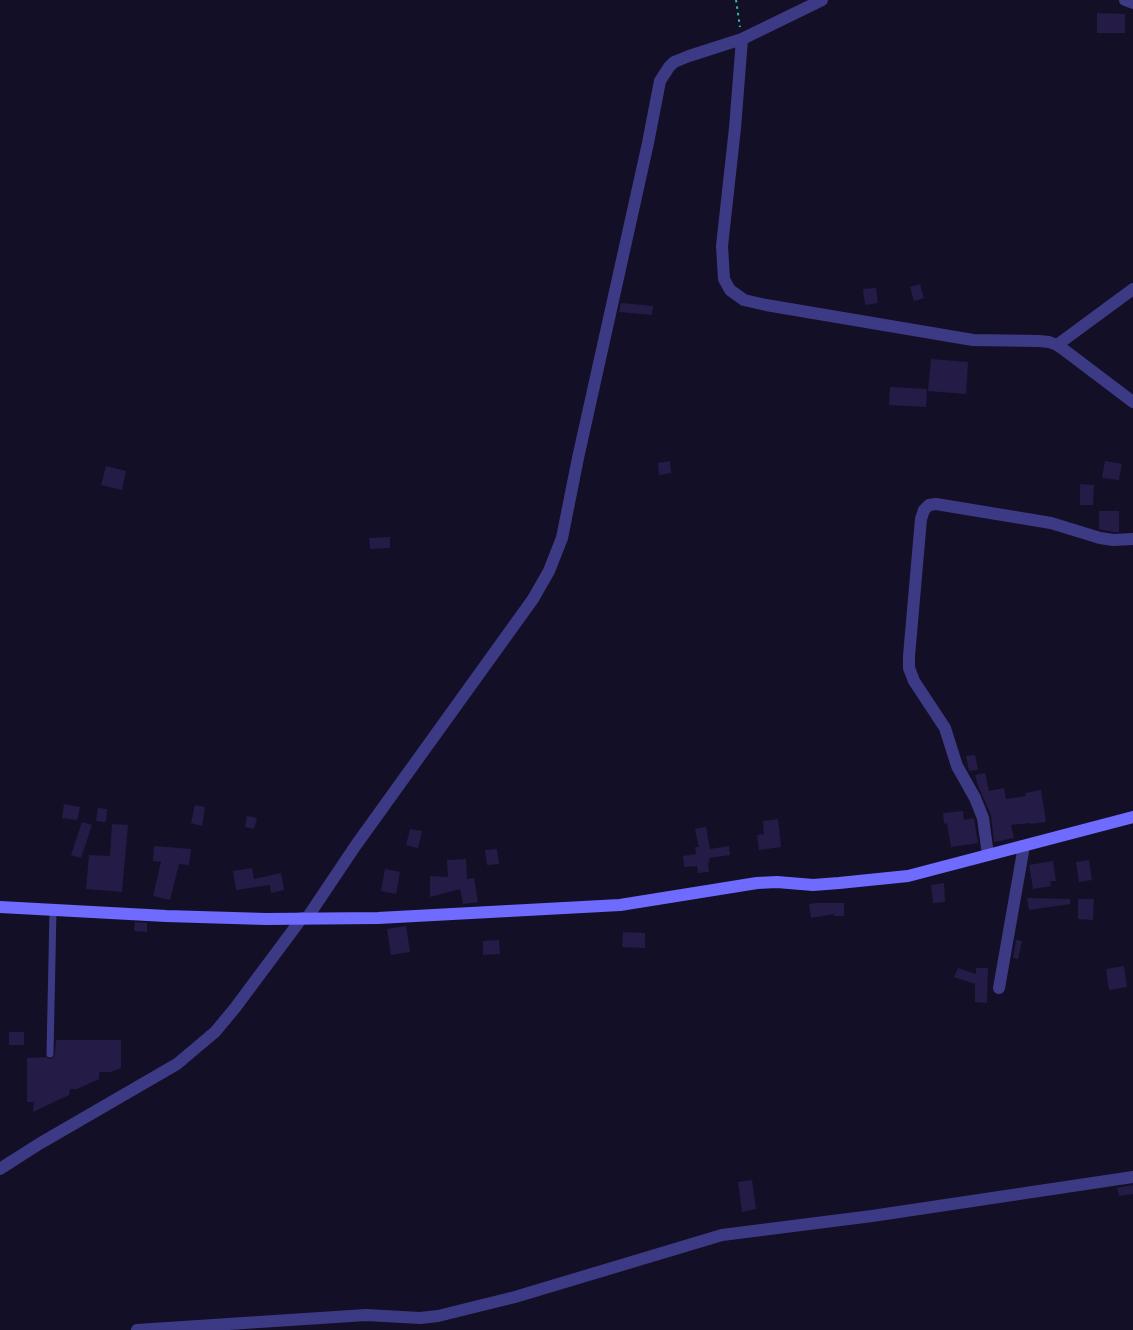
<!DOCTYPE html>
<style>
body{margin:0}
canvas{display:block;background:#130f26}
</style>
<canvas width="1133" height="1330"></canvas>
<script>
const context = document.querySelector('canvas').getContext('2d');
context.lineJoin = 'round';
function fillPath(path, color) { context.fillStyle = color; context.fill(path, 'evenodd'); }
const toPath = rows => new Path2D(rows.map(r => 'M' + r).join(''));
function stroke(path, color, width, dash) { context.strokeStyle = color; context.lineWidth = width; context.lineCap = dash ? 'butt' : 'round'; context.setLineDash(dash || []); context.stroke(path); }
const building = toPath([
 [1097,13,1125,14,1125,33,1097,33],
 [920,284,924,298,914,301,910,287],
 [876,288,878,303,865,305,863,289],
 [621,303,653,306,652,315,619,312],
 [931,359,968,362,966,394,928,391],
 [890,387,927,389,926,407,889,405],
 [670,461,671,473,659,475,658,463],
 [1105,461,1122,464,1119,480,1102,478],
 [106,466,126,471,122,490,101,485],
 [1080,484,1094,485,1093,505,1080,505],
 [1099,511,1119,511,1119,532,1113,532,1099,529],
 [390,537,390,548,370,549,369,538],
 [975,755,978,770,969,771,966,756],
 [985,773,989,791,1004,788,1006,799,1026,796,1025,793,1041,790,1046,822,1030,824,1030,823,1011,825,1014,838,994,842,991,815,978,786,975,775],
 [64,804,80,807,77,820,62,818],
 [195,805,205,807,202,826,191,823],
 [98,808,107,809,106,822,96,821],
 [963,811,964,820,974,818,978,843,951,847,947,823,944,824,943,813],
 [247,816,257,818,254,829,245,827],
 [778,819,781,847,759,850,757,835,764,834,763,821],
 [82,822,92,825,81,858,71,855],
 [112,824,128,825,122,892,86,889,89,855,110,856],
 [706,827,710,849,729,846,730,855,709,858,710,862,708,862,709,872,698,873,697,866,684,867,683,856,696,854,695,847,699,847,695,829],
 [410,829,422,831,418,848,406,845],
 [154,846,191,849,189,865,179,864,170,900,153,896,161,862,153,861],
 [497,849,499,864,487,865,485,850],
 [466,859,467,879,474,878,478,902,463,904,460,889,430,897,430,876,448,877,447,860],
 [1089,860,1092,880,1079,882,1076,862],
 [1053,861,1056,881,1050,881,1051,886,1033,889,1029,865],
 [252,868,254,879,281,873,284,890,271,893,270,885,236,890,233,871],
 [385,869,400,872,396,894,381,891],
 [944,883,945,902,933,903,931,885],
 [1027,898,1070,899,1070,904,1029,910],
 [1078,899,1094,899,1093,920,1078,919],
 [818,903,844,903,844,916,834,916,834,914,811,918,809,904],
 [135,922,147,923,147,932,134,931],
 [406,926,410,952,391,955,387,929],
 [623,932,645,933,645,948,622,947],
 [499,940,500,954,483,955,483,941],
 [1016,940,1022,941,1018,959,1013,958],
 [1124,966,1127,987,1109,990,1106,969],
 [958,968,976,974,976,968,988,968,987,1003,975,1002,975,984,954,977],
 [9,1032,24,1032,24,1045,9,1045],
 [56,1040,121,1040,121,1068,110,1072,99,1072,99,1079,77,1089,70,1089,69,1095,33,1112,34,1102,27,1102,27,1058,46,1057,49,1059,53,1058,55,1054],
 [752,1180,756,1209,742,1212,738,1182],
 [1133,1185,1133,1194,1119,1196,1117,1188]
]);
const path = toPath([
 [736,0,740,27]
]);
const lane = toPath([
 [50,1054,53,910]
]);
const street = toPath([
 [1125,0,1133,3],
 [742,39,735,128,722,246,724,279,730,290,744,300,766,305,973,340,1039,341,1049,342,1057,345,1063,349,1133,402],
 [1057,345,1133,289],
 [988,855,983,818,975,798,957,766,945,728,914,681,909,668,909,656,921,519,924,510,929,505,936,504,1051,523,1100,538,1113,540,1133,539],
 [307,918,356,845,533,599,549,571,562,538,578,458,648,143,660,81,669,67,674,62,689,56,742,39,822,0],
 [999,988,1024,846],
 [0,1169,39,1144,177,1064,215,1032,235,1008,302,918],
 [137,1330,366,1315,420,1318,438,1316,515,1297,722,1235,872,1216,1133,1177]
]);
const secondary = toPath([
 [0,907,166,916,266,919,378,918,620,905,757,883,777,882,813,885,839,883,908,876,1133,817]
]);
fillPath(building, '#241b47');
stroke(path, '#2fb8b0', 2, [2.5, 4]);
stroke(lane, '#3d3a85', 7);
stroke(street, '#3d3a85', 12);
stroke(secondary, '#6f6bff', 12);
</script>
